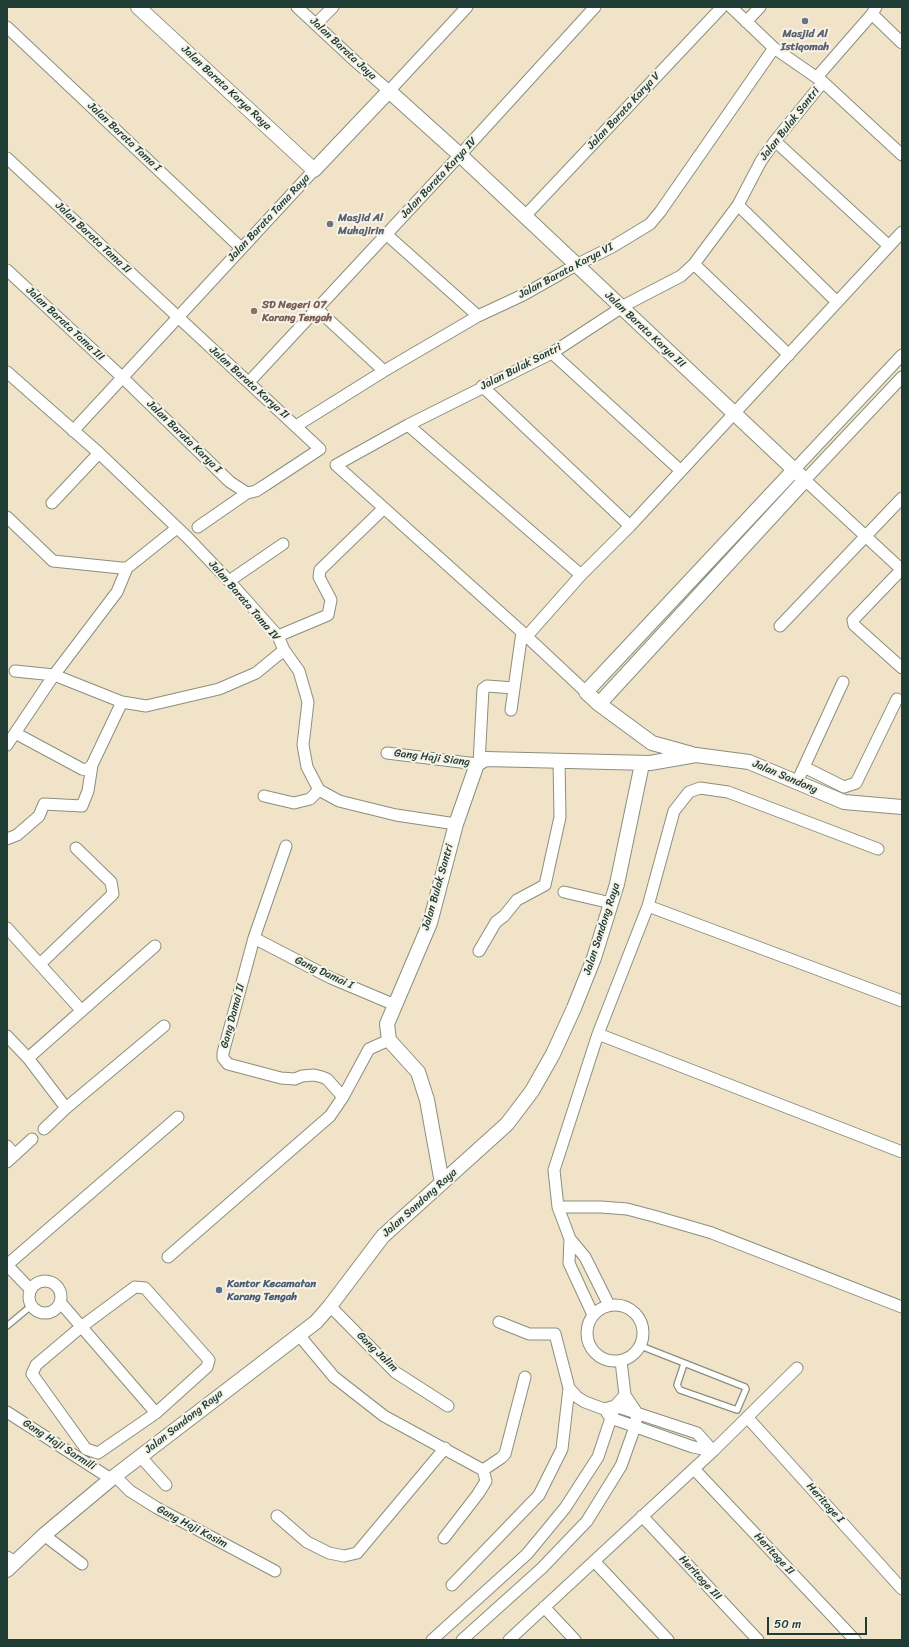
<!DOCTYPE html>
<style>
body{margin:0}
#map{position:relative;width:909px;height:1647px;overflow:hidden;background:#f1e3c7;font-family:Sriracha,sans-serif}
canvas{display:block}
.frame{position:absolute;inset:0;border:8px solid #1f3d34;pointer-events:none}
.scale{position:absolute;left:767px;top:1617px;width:100px;height:18px;box-sizing:border-box;border:2px solid #1f3d34;border-top:0;padding-left:5px;font-size:12px;line-height:14px;white-space:nowrap;color:#1f3d34;-webkit-text-stroke:3px #f7f3e8;paint-order:stroke}
</style>
<div id="map">
<canvas width="909" height="1647"></canvas>
<div class="frame"></div>
<div class="scale">50 m</div>
</div>
<script>
const context = document.querySelector('canvas').getContext('2d');
context.lineJoin = 'round';
const toPath = rows => new Path2D(rows.map(r => 'M' + r).join(''));
function stroke(path, color, width, dash) { context.strokeStyle = color; context.lineWidth = width; context.lineCap = dash ? 'butt' : 'round'; context.setLineDash(dash || []); context.stroke(path); }
function write(font, color, halo, rows, align = 'center') {
  context.font = font + ' Sriracha,sans-serif'; context.lineWidth = 4; context.setLineDash([]); context.textBaseline = 'middle'; context.strokeStyle = halo; context.fillStyle = color; for (const [text, x, y, turn = 0] of rows) {
    context.save(); context.translate(x, y); context.rotate((+turn || 0) * Math.PI / 180); context.textAlign = isNaN(turn) ? turn : align; if (halo) context.strokeText(text, 0, 0); context.fillText(text, 0, 0); context.restore();
  }
}
const service = toPath([
 [7,1326,31,1306],
 [641,1346,745,1387,746,1389,737,1410,680,1390,677,1385,684,1364]
]);
const minor = toPath([
 [297,7,355,61,389,91,467,7],
 [731,7,774,48,823,82,902,155],
 [872,14,902,43],
 [746,22,760,7],
 [316,24,333,7],
 [7,27,241,248],
 [817,77,872,14,876,7],
 [775,141,889,246],
 [7,158,320,449,270,482,256,491,247,493,198,527],
 [738,205,837,302],
 [525,216,722,7],
 [386,234,478,316],
 [694,264,789,355],
 [7,270,123,378,230,482,247,493],
 [317,309,384,371],
 [552,353,681,471],
 [7,372,99,453,188,538,229,581,278,636,284,650,299,671,308,702,303,745,307,767,319,790,339,801,396,815,456,824],
 [902,377,805,480,902,570],
 [249,382,460,155,595,7],
 [482,386,630,526],
 [408,425,581,575],
 [296,426,384,371,478,316,523,295,576,265,612,247,650,224,660,212,774,48],
 [73,431,314,170],
 [794,470,902,355],
 [52,503,99,453],
 [7,517,53,561,121,568,127,568,177,528],
 [901,570,853,620,854,625,902,668],
 [229,581,283,544],
 [780,626,902,498],
 [278,636,328,615,331,600,319,577,320,570,384,508],
 [526,637,581,575,630,526,902,232],
 [15,671,54,675,122,702,146,706,219,689,256,673,284,650],
 [586,692,522,632,336,465,408,425,552,353,627,304,681,276,694,264,738,205,761,161,775,141,823,82],
 [511,710,522,632],
 [15,733,82,769,87,770,92,765,122,702],
 [7,745,54,675,117,592,127,568],
 [387,753,477,764],
 [479,763,483,689,487,686,514,688],
 [804,767,844,787,856,783,897,699],
 [797,782,843,682],
 [264,796,294,803,310,799,319,790],
 [7,839,17,835,39,816,44,804,82,806,88,791,92,765],
 [286,846,254,938,223,1053,223,1058,228,1064,281,1078,295,1079,302,1076,314,1075,322,1077,327,1079,343,1097],
 [564,892,611,903],
 [648,906,902,1001],
 [7,928,81,1010],
 [254,938,331,978,395,1005],
 [479,951,496,922,504,916,517,900,545,885,560,817,559,760],
 [40,964,113,894,111,882,76,848],
 [598,1034,902,1152],
 [7,1036,28,1058,66,1108],
 [28,1058,155,946],
 [44,1129,66,1108,164,1026],
 [7,1146,15,1155],
 [7,1162,32,1139],
 [558,1207,601,1207,627,1209,657,1217,712,1233,902,1307],
 [570,1239,569,1263,593,1315],
 [168,1257,330,1116,343,1097,369,1049,389,1040],
 [7,1265,178,1117],
 [7,1265,30,1289],
 '29 1297a16 16 0 1 1 32 0a16 16 0 1 1-32 0Z',
 [135,1287,145,1288,209,1360,207,1367,156,1413,98,1453,86,1449,32,1374,36,1365,81,1327,135,1287],
 [60,1302,156,1413],
 '587 1333a28 28 0 1 1 56 0a28 28 0 1 1-56 0Z',
 [609,1305,585,1257,570,1239,558,1207,554,1170,598,1034,648,906,674,811,689,792,700,788,728,792,878,849],
 [330,1306,395,1372,448,1406],
 [499,1322,529,1334,555,1334,569,1388,577,1397,585,1402,604,1409,615,1406,697,1433,713,1451],
 [298,1334,334,1377,384,1416,483,1470,486,1481,478,1494,444,1538],
 [7,1412,111,1479],
 [607,1413,611,1418,693,1447,713,1451],
 [747,1417,902,1589],
 [140,1456,166,1485],
 [694,1469,855,1640],
 [483,1470,501,1458,505,1454,525,1377],
 [115,1476,130,1491,157,1508,275,1571],
 [277,1516,307,1542,329,1553,344,1556,357,1553,445,1448],
 [642,1516,758,1640],
 [44,1535,82,1564],
 [7,1557,15,1562],
 [594,1561,668,1640],
 [452,1585,539,1495,562,1449,569,1388],
 [544,1607,575,1640],
 [432,1640,527,1554,565,1508,598,1457,615,1406,625,1395],
 [462,1640,542,1568,587,1521,621,1466,635,1427,637,1413,625,1395,621,1361],
 [509,1640,713,1451,797,1368]
]);
const tertiary = toPath([
 [138,7,314,170,389,91,460,155,805,480,599,704],
 [692,754,652,743,599,704,586,692,794,470],
 [442,1183,427,1100,418,1072,389,1040,387,1024,430,923,456,824,477,764,486,759,650,763,696,755,749,762,844,802,902,807],
 [7,1570,44,1535,111,1479,316,1322,330,1306,383,1236,507,1124,532,1091,553,1054,574,1008,594,958,617,884,642,764]
]);
const markers = [
 [805,21,4,"#6b7280"],
 [330,224,4,"#6b7280"],
 [254,311,4,"#8d6e63"],
 [219,1290,4,"#5c6f8a"]
];
const worshipNames = [
 ["Masjid Al",805,34],
 ["Istiqomah",805,47],
 ["Masjid Al",338,218,"left"],
 ["Muhajirin",338,231,"left"]
];
const streetNames = [
 ["Jalan Barata Jaya",343,49,43],
 ["Jalan Barata Karya Raya",226,88,43],
 ["Jalan Barata Karya V",624,111,-47],
 ["Jalan Bulak Santri",790,124,-52],
 ["Jalan Barata Tama I",124,137,43],
 ["Jalan Barata Karya IV",439,178,-47],
 ["Jalan Barata Tama Raya",269,218,-47],
 ["Jalan Barata Tama II",93,238,43],
 ["Jalan Barata Karya VI",566,271,-28],
 ["Jalan Barata Tama III",65,324,43],
 ["Jalan Barata Karya III",645,330,43],
 ["Jalan Bulak Santri",521,367,-27],
 ["Jalan Barata Karya II",249,383,42],
 ["Jalan Barata Karya I",184,437,44],
 ["Jalan Barata Tama IV",244,601,49],
 ["Gang Haji Siang",432,758,7],
 ["Jalan Sandong",785,777,23],
 ["Jalan Bulak Santri",438,887,-74],
 ["Jalan Sandong Raya",602,929,-72],
 ["Gang Damai I",324,973,25],
 ["Gang Damai II",233,1016,-75],
 ["Jalan Sandong Raya",420,1203,-42],
 ["Gang Jalim",377,1352,44],
 ["Jalan Sandong Raya",184,1422,-38],
 ["Gang Haji Sarmili",59,1445,33],
 ["Heritage I",825,1503,48],
 ["Gang Haji Kasim",192,1527,28],
 ["Heritage II",774,1554,47],
 ["Heritage III",700,1578,47]
];
const educationNames = [
 ["SD Negeri 07",262,305],
 ["Karang Tengah",262,318]
];
const serviceNames = [
 ["Kantor Kecamatan",227,1284],
 ["Karang Tengah",227,1297]
];
stroke(service, '#88907e', 8);
stroke(minor, '#88907e', 13);
stroke(tertiary, '#88907e', 16);
stroke(service, '#fff', 5.5);
stroke(minor, '#fff', 11);
stroke(tertiary, '#fff', 14);
for (const [x, y, r, color] of markers) { const dot = new Path2D(); dot.arc(x, y, r, 0, 2 * Math.PI); context.fillStyle = color; context.fill(dot); stroke(dot, '#f7f3e8', 1.5); }
write('bold 11px', '#5b616d', '#f7f3e8', worshipNames);
write('11px', '#1f3d34', '#f7f3e8', streetNames);
write('bold 11px', '#785e54', '#f7f3e8', educationNames, 'left');
write('bold 11px', '#4e5e75', '#f7f3e8', serviceNames, 'left');
</script>
